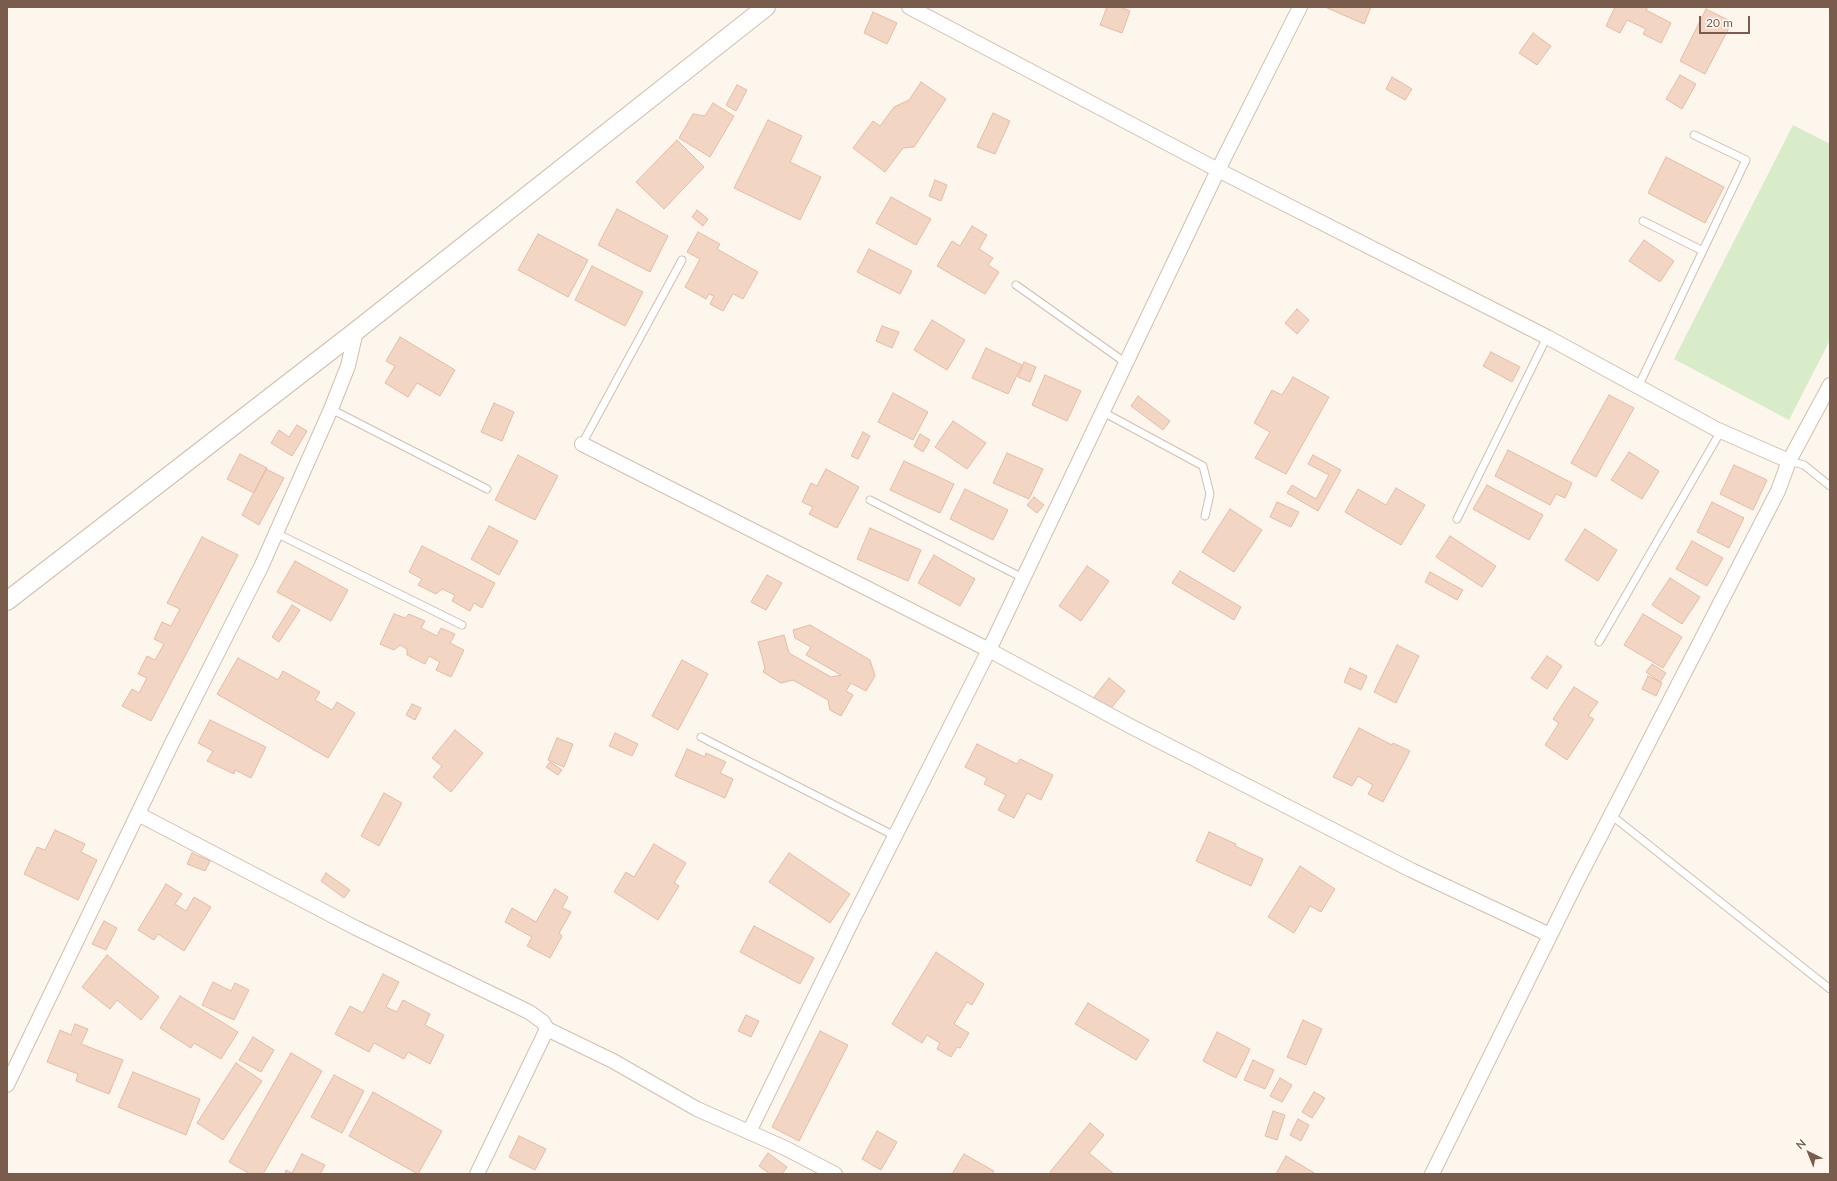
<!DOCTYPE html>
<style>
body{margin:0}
#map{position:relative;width:1837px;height:1181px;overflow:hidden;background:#fdf6ec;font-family:Lato,sans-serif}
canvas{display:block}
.frame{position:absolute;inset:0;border:8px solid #7a5c4d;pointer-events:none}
.north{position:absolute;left:1789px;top:1133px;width:40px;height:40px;-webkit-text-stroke:3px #fffaf3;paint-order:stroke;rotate:317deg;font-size:11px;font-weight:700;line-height:16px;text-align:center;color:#7a5c4d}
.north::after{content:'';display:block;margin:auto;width:14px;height:18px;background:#7a5c4d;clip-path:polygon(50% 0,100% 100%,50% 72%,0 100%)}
.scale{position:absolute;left:1699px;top:16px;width:51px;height:18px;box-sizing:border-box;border:2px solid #7a5c4d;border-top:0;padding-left:5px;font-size:12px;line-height:14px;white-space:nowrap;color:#7a5c4d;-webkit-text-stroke:3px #fffaf3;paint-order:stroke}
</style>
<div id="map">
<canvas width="1837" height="1181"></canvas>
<div class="frame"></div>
<div class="north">N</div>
<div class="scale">20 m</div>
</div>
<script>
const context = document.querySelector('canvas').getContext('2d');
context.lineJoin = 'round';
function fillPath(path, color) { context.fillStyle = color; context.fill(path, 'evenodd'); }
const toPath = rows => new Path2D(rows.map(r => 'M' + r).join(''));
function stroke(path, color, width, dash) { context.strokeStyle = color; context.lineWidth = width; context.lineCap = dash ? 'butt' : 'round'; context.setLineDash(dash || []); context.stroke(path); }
const green = toPath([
 [1793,125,1830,144,1830,340,1789,420,1674,359]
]);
const building = toPath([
 [1107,7,1120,7,1130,11,1122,33,1100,25,1107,7],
 [1325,7,1371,7,1364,24,1325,7],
 [1615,7,1648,7,1646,10,1671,23,1661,43,1643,34,1646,29,1627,20,1620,33,1606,26,1615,7],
 [1706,9,1732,22,1705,74,1680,61,1706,9],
 [873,12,897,23,887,44,864,33,873,12],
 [1533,33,1551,46,1537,65,1519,53,1533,33],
 [1680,75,1696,84,1682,109,1666,99,1680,75],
 [1392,77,1412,89,1405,100,1386,89,1392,77],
 [921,82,946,99,914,147,903,148,885,172,853,148,873,121,880,126,894,107,909,100,921,82],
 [737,85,747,90,736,111,726,105,737,85],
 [713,103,734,116,710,157,679,138,693,114,705,116,713,103],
 [993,113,1010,121,995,154,977,147,993,113],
 [768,120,802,136,790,162,821,177,800,220,734,188,768,120],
 [677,140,704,167,664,209,636,182,677,140],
 [1666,157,1724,187,1705,223,1648,193,1666,157],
 [935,180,947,185,941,201,929,196,935,180],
 [891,197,931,219,916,245,876,223,891,197],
 [617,209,668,236,650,272,598,245,617,209],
 [697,210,708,219,703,226,692,217,697,210],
 [972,226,987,235,979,249,993,258,988,265,999,272,985,294,937,266,952,241,960,246,972,226],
 [698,232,720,244,717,249,758,272,743,299,733,294,723,311,710,304,714,296,709,294,706,299,685,287,700,259,687,252,698,232],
 [538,234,588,260,568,297,518,270,538,234],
 [1644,240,1674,261,1660,282,1629,261,1644,240],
 [869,249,912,271,900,294,857,272,869,249],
 [592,266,643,292,625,326,575,300,592,266],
 [1297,309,1309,320,1297,334,1285,323,1297,309],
 [932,320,965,340,947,370,914,350,932,320],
 [882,326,899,332,892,348,876,341,882,326],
 [400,337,455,370,440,396,417,383,408,397,385,383,395,366,386,361,400,337],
 [986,348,1022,365,1008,394,972,378,986,348],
 [1491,352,1520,367,1512,382,1483,366,1491,352],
 [1024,362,1036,367,1030,382,1018,377,1024,362],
 [1045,375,1081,391,1067,421,1032,405,1045,375],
 [1293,377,1329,397,1286,474,1255,458,1270,432,1254,423,1272,390,1282,395,1293,377],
 [893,393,928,412,913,440,878,422,893,393],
 [1609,395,1634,408,1596,477,1571,463,1609,395],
 [1138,396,1170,421,1163,430,1131,406,1138,396],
 [494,403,514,412,502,441,481,432,494,403],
 [953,421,986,443,967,469,935,447,953,421],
 [297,425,307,431,292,456,271,443,279,430,289,437,297,425],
 [863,432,870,436,858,459,851,456,863,432],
 [920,434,930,440,923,452,914,446,920,434],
 [1508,450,1572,483,1565,498,1556,494,1550,505,1495,476,1508,450],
 [1629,452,1659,471,1642,499,1611,480,1629,452],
 [1007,453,1043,469,1029,499,993,483,1007,453],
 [240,454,267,468,254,493,227,479,240,454],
 [518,455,558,476,535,520,495,500,518,455],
 [1313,455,1341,470,1318,511,1287,493,1292,485,1316,499,1329,475,1308,464,1313,455],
 [904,461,954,484,940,513,890,490,904,461],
 [1734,465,1767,480,1753,510,1720,494,1734,465],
 [266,469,284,478,259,525,242,515,266,469],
 [826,469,859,487,837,528,809,514,813,507,802,502,811,483,817,486,826,469],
 [1487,485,1543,515,1529,540,1473,509,1487,485],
 [1396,488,1425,505,1401,545,1345,512,1358,489,1386,505,1396,488],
 [965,489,1008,510,993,540,950,519,965,489],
 [1034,497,1044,505,1037,513,1027,505,1034,497],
 [1277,502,1299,512,1291,527,1270,517,1277,502],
 [1712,502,1744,518,1729,548,1697,532,1712,502],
 [1230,509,1262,530,1234,572,1202,552,1230,509],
 [489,526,518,541,499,575,471,559,489,526],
 [870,528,921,550,908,581,857,559,870,528],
 [1585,529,1617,550,1598,581,1565,560,1585,529],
 [1450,536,1496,566,1482,587,1436,557,1450,536],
 [202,537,238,555,151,721,122,706,132,689,139,693,147,678,138,674,147,656,155,660,164,644,154,639,162,622,171,626,180,609,167,603,202,537],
 [1692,541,1723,558,1707,586,1676,569,1692,541],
 [422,546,495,583,482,608,474,603,470,611,452,601,455,595,442,589,436,594,418,585,422,579,409,572,422,546],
 [934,555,975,579,960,606,918,583,934,555],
 [295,561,348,590,331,621,277,592,295,561],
 [1087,566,1109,581,1081,621,1059,606,1087,566],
 [1180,571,1241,607,1234,620,1172,583,1180,571],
 [1430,572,1463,590,1457,600,1425,582,1430,572],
 [767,575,782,583,766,610,751,602,767,575],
 [1670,578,1700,597,1682,624,1652,605,1670,578],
 [292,605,300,610,279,642,272,637,292,605],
 [394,614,405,618,409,614,425,621,421,628,437,636,441,628,455,634,450,643,464,650,451,677,436,670,440,662,429,656,425,664,407,655,407,649,400,645,394,650,380,644,394,614],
 [1643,614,1682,637,1663,668,1624,645,1643,614],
 [810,625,870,660,875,676,866,691,851,683,846,691,853,695,841,716,830,710,828,700,793,680,781,683,763,672,765,668,758,642,784,635,789,653,831,677,841,675,806,655,811,647,795,638,793,630,810,625],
 [1397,645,1419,656,1396,703,1374,692,1397,645],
 [1547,656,1562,666,1547,689,1531,678,1547,656],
 [238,658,278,680,283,671,320,692,315,700,332,710,337,702,355,713,328,758,217,694,238,658],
 [682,660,708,674,678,730,652,716,682,660],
 [1652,664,1666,673,1660,682,1646,672,1652,664],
 [1350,668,1367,676,1361,690,1344,682,1350,668],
 [1648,676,1662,683,1656,696,1642,689,1648,676],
 [1109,678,1125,691,1108,712,1092,700,1109,678],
 [1574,687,1598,702,1588,716,1594,719,1567,760,1545,745,1559,723,1553,719,1574,687],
 [412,704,421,708,415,720,406,715,412,704],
 [210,720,266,747,251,778,235,770,234,774,207,761,213,751,198,743,210,720],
 [1359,728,1392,745,1393,743,1410,751,1383,802,1368,794,1373,785,1358,776,1352,786,1333,777,1359,728],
 [455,730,483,753,451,792,433,777,442,766,432,758,455,730],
 [615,733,638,744,632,756,609,746,615,733],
 [557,738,573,744,564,767,548,760,557,738],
 [977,744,1017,764,1020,759,1053,775,1041,800,1027,793,1014,818,998,810,1006,795,984,784,987,778,965,767,977,744],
 [687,749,705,757,706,753,726,762,720,773,733,779,725,798,675,776,687,749],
 [550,762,562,770,558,775,546,767,550,762],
 [384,793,402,803,379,846,361,836,384,793],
 [55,830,85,844,81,852,97,860,78,900,24,874,37,847,45,850,55,830],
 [1209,832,1236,844,1235,846,1263,859,1251,886,1196,861,1209,832],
 [654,844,686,863,674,883,679,886,658,920,614,892,626,872,634,877,654,844],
 [192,853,210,861,205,871,187,864,192,853],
 [789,853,850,894,830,923,769,882,789,853],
 [1300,866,1335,889,1321,912,1310,906,1294,933,1268,917,1300,866],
 [326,873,350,890,344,898,321,881,326,873],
 [166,884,182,894,175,904,186,911,194,897,211,907,184,951,158,934,154,940,138,930,166,884],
 [555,889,568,897,562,908,571,912,559,933,562,936,550,958,527,946,532,937,505,922,512,908,536,922,555,889],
 [104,921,117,928,106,950,92,944,104,921],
 [754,926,814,958,800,984,740,952,754,926],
 [936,952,984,984,972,1005,967,1002,954,1024,969,1033,960,1048,957,1047,951,1057,937,1049,940,1043,927,1035,922,1043,892,1024,936,952],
 [107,955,159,997,141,1020,117,1000,110,1009,82,987,107,955],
 [383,974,399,982,386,1007,397,1012,403,1000,430,1014,425,1025,444,1035,430,1064,408,1052,404,1059,374,1043,369,1052,335,1034,350,1006,363,1013,383,974],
 [213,982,231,991,235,983,249,990,234,1020,202,1005,213,982],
 [180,996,238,1032,221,1059,194,1043,191,1048,160,1028,180,996],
 [1088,1003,1149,1040,1136,1060,1075,1024,1088,1003],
 [746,1015,759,1021,751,1037,738,1031,746,1015],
 [1303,1020,1322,1029,1306,1065,1287,1057,1303,1020],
 [75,1024,88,1029,81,1044,123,1060,109,1094,76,1081,78,1074,47,1062,60,1030,71,1035,75,1024],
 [820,1031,848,1045,799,1141,772,1127,820,1031],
 [1217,1032,1250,1049,1236,1078,1203,1061,1217,1032],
 [253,1037,274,1050,261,1072,239,1060,253,1037],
 [291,1053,322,1071,263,1174,250,1174,229,1162,291,1053],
 [1253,1060,1274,1070,1265,1089,1244,1080,1253,1060],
 [236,1063,262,1081,223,1140,197,1123,236,1063],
 [133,1072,200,1099,186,1135,118,1107,133,1072],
 [334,1075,364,1091,342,1133,311,1117,334,1075],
 [1280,1078,1292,1085,1282,1102,1270,1096,1280,1078],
 [373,1092,442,1131,418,1174,349,1136,373,1092],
 [1314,1092,1325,1098,1312,1118,1302,1112,1314,1092],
 [1273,1111,1285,1115,1277,1140,1265,1136,1273,1111],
 [1298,1119,1309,1125,1301,1141,1290,1135,1298,1119],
 [1090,1123,1104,1135,1089,1153,1114,1174,1052,1174,1050,1172,1090,1123],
 [877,1131,897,1142,881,1170,862,1159,877,1131],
 [519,1136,546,1149,535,1170,509,1157,519,1136],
 [768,1153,787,1167,782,1174,770,1174,759,1166,768,1153],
 [302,1154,325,1165,320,1174,285,1174,286,1170,292,1173,302,1154],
 [964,1154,994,1171,992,1174,952,1174,964,1154],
 [1286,1156,1316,1174,1276,1174,1286,1156]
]);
const service = toPath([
 [1643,221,1703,251],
 [1016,285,1126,363],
 [1638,387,1746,160,1694,135],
 [331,409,487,489],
 [1103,412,1203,466,1210,494,1205,516],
 [582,444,682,260],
 [1789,461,1804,465,1830,486],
 [870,500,1023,578],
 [1457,519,1547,337],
 [276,533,462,625],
 [1599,642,1721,431],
 [701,737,895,836],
 [1611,815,1830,989]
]);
const minor = toPath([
 [909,7,1218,170,1547,337,1716,429,1789,461,1778,491,1576,883,1432,1174],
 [582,444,989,650,1130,726,1411,870,1550,935],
 [1789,461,1830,385],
 [138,814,356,928,529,1012,543,1022,547,1029,613,1061,697,1109,785,1148,835,1174],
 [7,1085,171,745,261,567,331,409,348,366,356,331],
 [749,1132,851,923,989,650,1218,170,1300,7],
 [477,1174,547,1029]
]);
const tertiary = toPath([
 [7,601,356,331,766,7]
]);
fillPath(green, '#d8ecc9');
fillPath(building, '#f3d5c3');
stroke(building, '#e6bba3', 1);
stroke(service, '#d1beb0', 9);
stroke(minor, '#d1beb0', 16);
stroke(tertiary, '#d1beb0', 20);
stroke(service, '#fff', 7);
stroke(minor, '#fff', 14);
stroke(tertiary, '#fff', 18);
</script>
